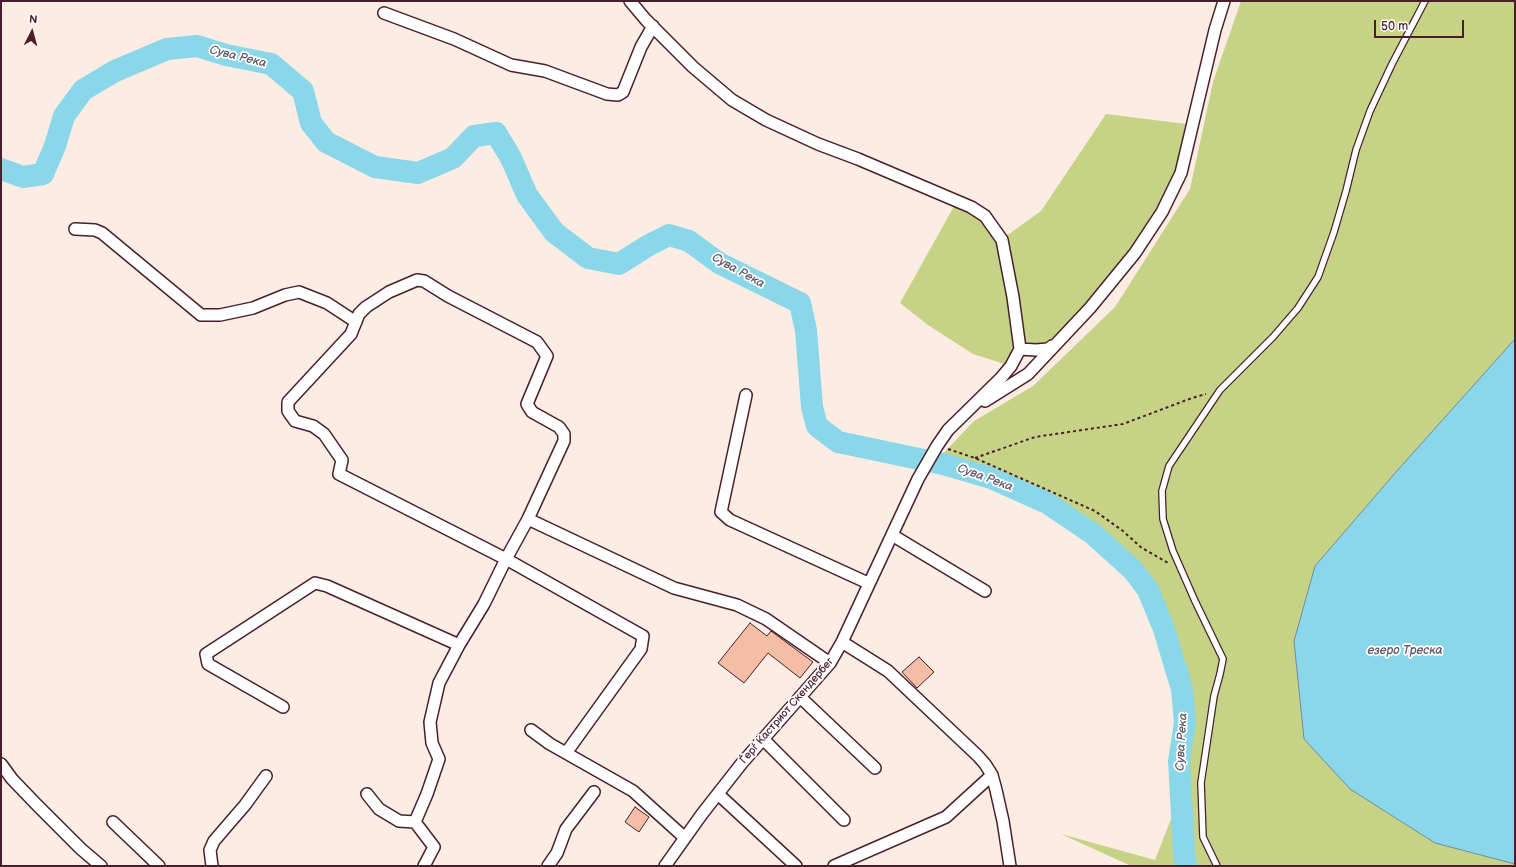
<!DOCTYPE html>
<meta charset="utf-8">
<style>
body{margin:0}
#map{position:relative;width:1516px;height:867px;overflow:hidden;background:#fbece4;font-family:"Balsamiq Sans",sans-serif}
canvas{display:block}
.frame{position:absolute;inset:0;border:2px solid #4a1f2b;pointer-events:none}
.north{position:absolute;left:12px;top:12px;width:40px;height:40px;-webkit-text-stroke:3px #fff;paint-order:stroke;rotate:6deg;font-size:11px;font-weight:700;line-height:16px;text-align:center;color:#4a1f2b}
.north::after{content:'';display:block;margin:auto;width:14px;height:18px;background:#4a1f2b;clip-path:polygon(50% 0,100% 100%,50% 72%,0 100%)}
.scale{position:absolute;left:1374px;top:20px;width:90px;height:18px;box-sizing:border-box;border:2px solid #4a1f2b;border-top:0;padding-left:5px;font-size:12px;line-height:14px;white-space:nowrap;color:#4a1f2b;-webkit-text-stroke:3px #fff;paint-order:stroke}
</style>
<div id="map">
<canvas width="1516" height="867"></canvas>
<div class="frame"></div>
<div class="north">N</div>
<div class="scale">50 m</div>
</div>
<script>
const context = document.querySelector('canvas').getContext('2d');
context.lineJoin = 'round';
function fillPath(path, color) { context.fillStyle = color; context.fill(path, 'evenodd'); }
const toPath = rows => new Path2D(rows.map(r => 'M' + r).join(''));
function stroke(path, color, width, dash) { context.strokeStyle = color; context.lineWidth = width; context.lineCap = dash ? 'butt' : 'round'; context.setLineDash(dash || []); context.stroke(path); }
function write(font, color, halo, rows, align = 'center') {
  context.font = font + ' "Balsamiq Sans",sans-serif'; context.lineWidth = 3.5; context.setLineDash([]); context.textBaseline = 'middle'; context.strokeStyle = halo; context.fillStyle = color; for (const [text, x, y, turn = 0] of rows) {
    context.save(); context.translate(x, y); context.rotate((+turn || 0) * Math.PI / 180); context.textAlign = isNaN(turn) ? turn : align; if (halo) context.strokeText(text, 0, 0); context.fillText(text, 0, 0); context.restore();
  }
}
const green = toPath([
 [1241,1,1515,1,1515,866,1131,866,1061,834,1155,860,1182,791,1182,741,1175,640,1133,574,1077,526,988,481,937,460,974,421,1033,386,1115,307,1190,189,1213,82],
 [1106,114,1194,125,1162,212,1058,341,1020,349,1011,366,973,354,928,325,900,303,957,201,971,207,1002,239,1041,211]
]);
const water = toPath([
 [1515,339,1515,864,1435,843,1350,789,1304,739,1294,641,1315,566,1396,472,1515,339]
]);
const river = toPath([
 [1,169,23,177,43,174,55,146,64,116,83,90,115,71,167,49,197,46,226,55,271,64,303,91,311,123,326,142,375,167,418,173,453,158,474,136,496,133,511,158,527,195,554,232,588,258,619,264,649,245,669,235,689,241,719,263,800,303,806,330,812,407,817,426,838,442,943,464,991,478,1047,503,1093,534,1133,570,1148,590,1164,629,1182,689,1185,723,1179,761,1184,852,1186,866]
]);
const building = toPath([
 [750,623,767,636,771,631,813,662,800,678,768,653,744,683,718,663,750,623],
 [919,657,934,672,917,688,902,672,919,657],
 [635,807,649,817,639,832,625,822,635,807]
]);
const path = toPath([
 [948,449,975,458,1095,511,1123,531,1142,548,1168,563],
 [975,458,1035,437,1123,424,1192,398,1206,394]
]);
const lane = toPath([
 [1217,866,1203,837,1201,783,1214,696,1220,674,1223,659,1195,601,1173,551,1163,519,1162,491,1169,466,1220,390,1273,337,1298,308,1318,277,1334,232,1346,191,1356,150,1370,111,1392,64,1425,1]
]);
const street = toPath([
 [630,1,646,20,693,67,732,100,766,120,818,144,858,159,971,207,985,216,1002,240,1013,297,1020,349,1011,366,1001,378,948,430,937,446,918,479,842,642,830,663,742,763,702,814,665,866],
 [384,13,454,39,511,65,545,71,607,94,618,95,623,92,641,47,653,26],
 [75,229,95,230,102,233,201,315,220,315,253,308,285,295,299,292,327,303,356,322],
 [1020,349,1036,350,1048,349,1052,346],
 [746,395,721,512,730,520,868,583],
 [985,401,1028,374,1090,308,1135,253,1162,212,1181,173,1215,30,1224,1],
 [528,519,674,588,737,605,766,619,830,663],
 [892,535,985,591],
 [842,642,888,671,978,756,985,764,992,775,996,790,1003,821,1010,866],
 [800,697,875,768],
 [283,707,208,664,206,654,315,583,327,586,459,645],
 [531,730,550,744,633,791,685,838],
 [763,739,844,820],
 [1,764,12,779,36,804,81,849,101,866],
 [367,794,379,809,399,821,415,822,434,847,424,866],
 [718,794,796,866],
 [113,822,159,866],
 [415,822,427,794,439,759,432,743,430,722,439,683,459,645,484,604,506,559,528,519,564,441,564,434,559,427,532,412,527,404,547,356,537,342,448,296,424,281,417,280,389,292,366,307,359,314,351,334,288,402,288,411,295,421,313,426,324,434,342,460,339,474,506,559,643,636,641,649,566,753],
 [212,866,210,850,214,841,245,805,266,776],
 [548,866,557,853,566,829,594,792],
 [834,866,946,817,992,775]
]);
const streetNames = [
 ["Ѓерѓ Кастриот Скендербег",787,711,-49]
];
const waterNames = [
 ["Сува Река",238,57,14],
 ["Сува Река",738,271,29],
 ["Сува Река",985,478,20],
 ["езеро Треска",1405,651],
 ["Сува Река",1182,742,-87]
];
fillPath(green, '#c6d387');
fillPath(water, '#8bd7ea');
stroke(water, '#718d9e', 1);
stroke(river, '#8bd7ea', 22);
fillPath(building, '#f3bea5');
stroke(building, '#4a1f2b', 1);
stroke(lane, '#4a1f2b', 8);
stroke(street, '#4a1f2b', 14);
stroke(path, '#4a1f2b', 2, [3, 3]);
stroke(lane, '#fff', 5.5);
stroke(street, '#fff', 11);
write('11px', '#4a1f2b', '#fff', streetNames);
write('italic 12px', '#5e5664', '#fff', waterNames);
</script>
